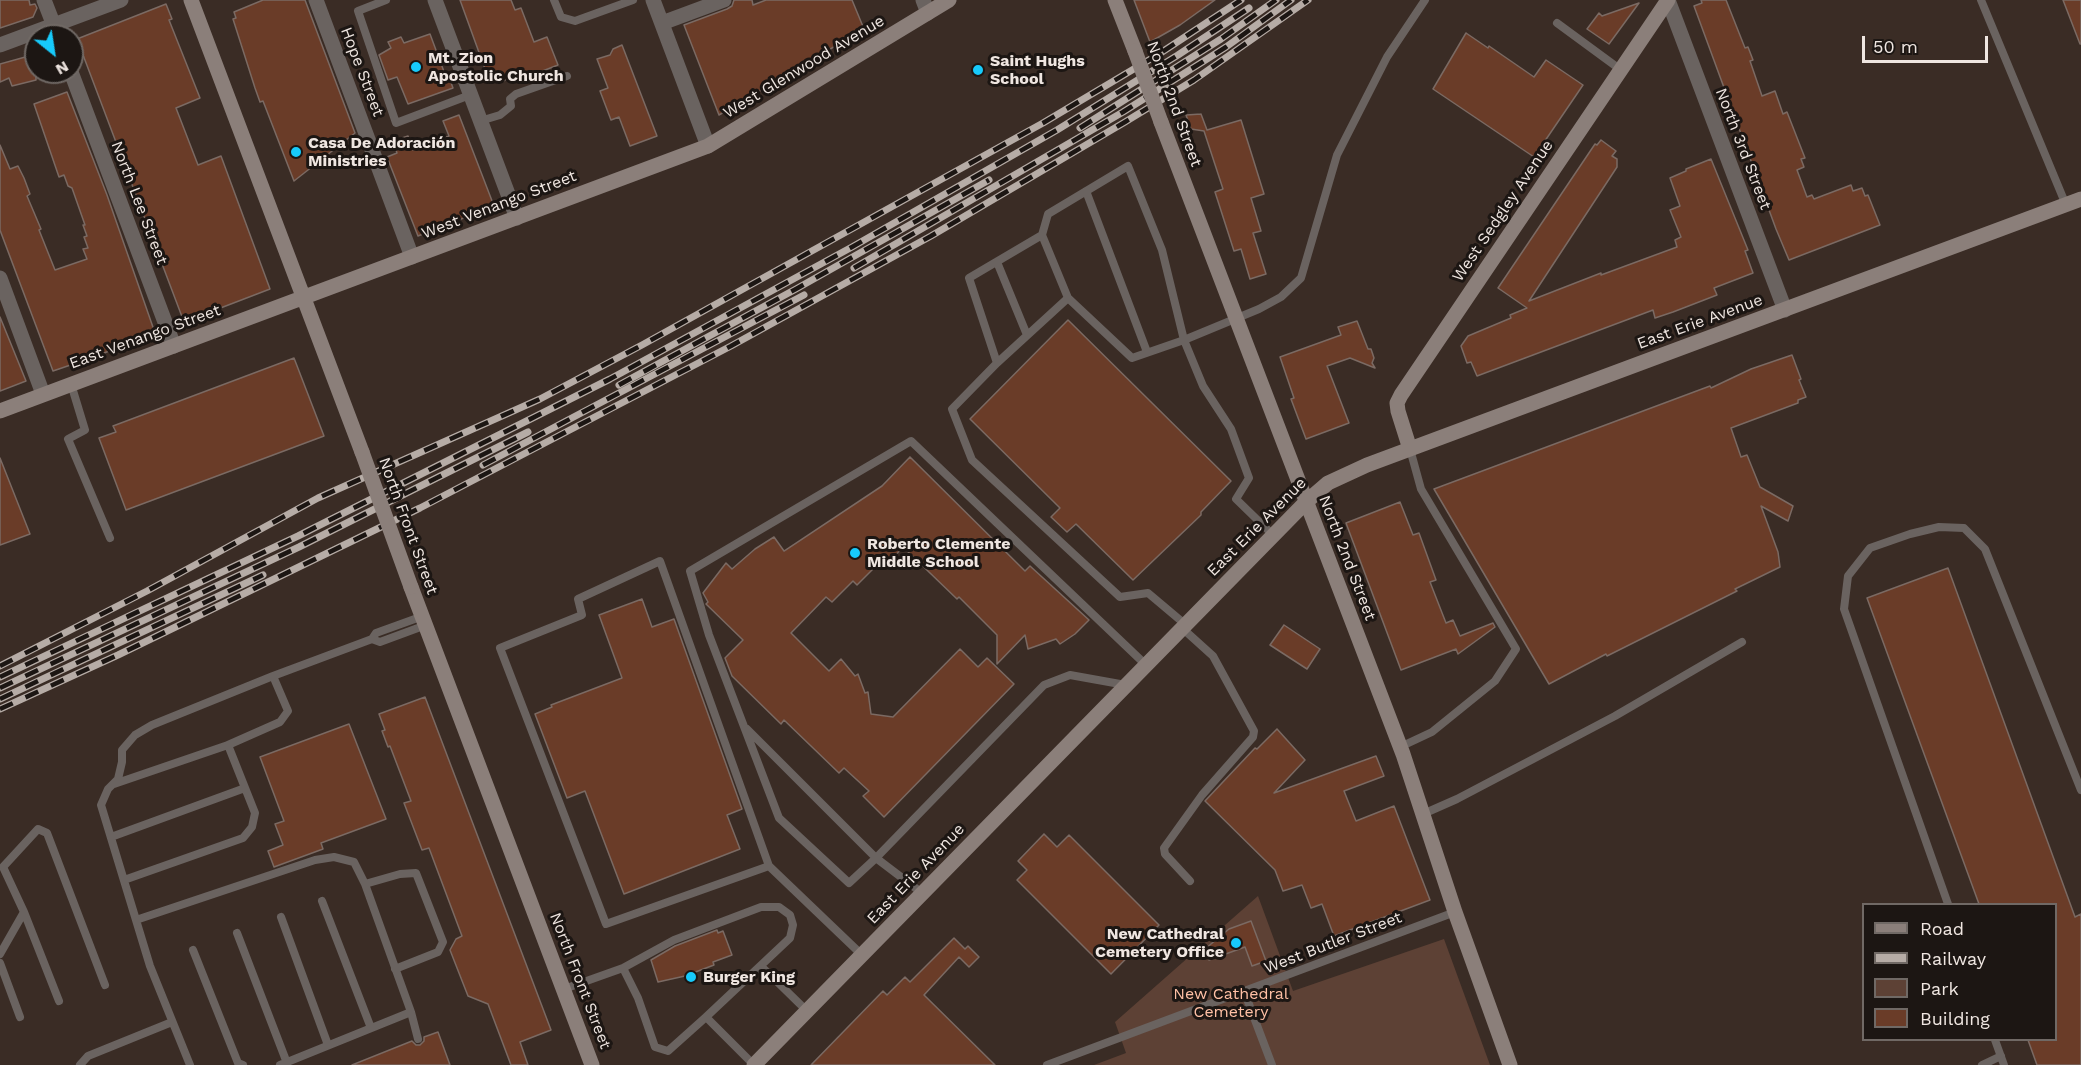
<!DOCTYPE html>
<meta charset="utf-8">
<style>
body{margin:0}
#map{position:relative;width:2081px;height:1065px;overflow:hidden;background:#3a2c25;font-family:"Work Sans",sans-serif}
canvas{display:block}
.legend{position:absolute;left:1862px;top:903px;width:195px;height:138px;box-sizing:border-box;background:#1c1613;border:2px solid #706965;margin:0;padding:8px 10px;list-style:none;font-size:18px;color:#efe6e1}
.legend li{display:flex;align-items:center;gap:12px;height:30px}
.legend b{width:30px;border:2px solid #706965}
.north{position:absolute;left:24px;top:24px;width:60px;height:60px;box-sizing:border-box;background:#1c1613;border:2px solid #706965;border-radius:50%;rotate:150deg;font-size:16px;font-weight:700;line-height:24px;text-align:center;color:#efe6e1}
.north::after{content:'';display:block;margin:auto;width:21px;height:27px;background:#17cafb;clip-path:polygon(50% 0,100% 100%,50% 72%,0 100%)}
.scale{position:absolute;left:1862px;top:36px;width:126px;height:27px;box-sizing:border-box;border:3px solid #efe6e1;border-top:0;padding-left:8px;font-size:18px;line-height:21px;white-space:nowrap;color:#efe6e1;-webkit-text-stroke:4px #1c1613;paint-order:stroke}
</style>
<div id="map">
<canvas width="2081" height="1065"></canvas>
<ul class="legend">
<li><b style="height:8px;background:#8b7f7a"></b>Road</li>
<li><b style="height:8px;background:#b6aca6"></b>Railway</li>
<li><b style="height:16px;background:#5d4135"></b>Park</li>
<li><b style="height:16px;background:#6a3c28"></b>Building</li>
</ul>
<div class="north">N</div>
<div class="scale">50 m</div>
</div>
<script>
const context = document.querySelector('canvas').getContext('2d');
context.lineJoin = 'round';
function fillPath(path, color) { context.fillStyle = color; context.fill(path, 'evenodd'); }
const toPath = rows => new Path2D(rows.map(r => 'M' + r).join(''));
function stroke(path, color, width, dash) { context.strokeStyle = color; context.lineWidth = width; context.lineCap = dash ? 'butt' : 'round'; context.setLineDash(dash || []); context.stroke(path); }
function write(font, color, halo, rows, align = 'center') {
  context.font = font + ' "Work Sans",sans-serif'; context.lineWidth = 6; context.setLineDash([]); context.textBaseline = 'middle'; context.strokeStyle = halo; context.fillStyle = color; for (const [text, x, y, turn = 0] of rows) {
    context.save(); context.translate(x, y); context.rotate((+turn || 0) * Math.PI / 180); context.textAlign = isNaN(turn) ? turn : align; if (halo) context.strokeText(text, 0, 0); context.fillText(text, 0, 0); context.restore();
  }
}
const green = toPath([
 [1258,896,1293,991,1444,939,1490,1065,1094,1065,1126,1053,1115,1022]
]);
const building = toPath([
 [0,0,29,0,30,5,35,4,37,8,33,17,0,28,0,0],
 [263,0,305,0,355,133,294,181,263,101,260,102,255,88,233,19,236,18,234,12,263,0],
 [460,0,511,0,515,10,521,8,534,42,547,37,558,65,522,79,520,74,498,83,496,78,489,80,460,0],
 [734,0,752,0,753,5,766,0,852,0,864,29,719,115,684,25,727,9,732,6,734,0],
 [1134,0,1215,0,1180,25,1150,42,1134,0],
 [1701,0,1726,0,1745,48,1748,47,1753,60,1750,61,1762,96,1775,91,1783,114,1787,112,1805,158,1801,159,1804,167,1797,170,1807,197,1812,195,1814,199,1851,185,1853,191,1862,188,1865,196,1868,195,1880,225,1789,260,1776,229,1694,6,1702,3,1701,0],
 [2063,0,2081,0,2081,44,2080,44,2063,0],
 [1639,3,1609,44,1587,29,1599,13,1602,16,1639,3],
 [166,4,172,19,169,20,200,98,176,108,198,165,221,156,270,289,184,322,77,39,166,4],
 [1466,33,1488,48,1489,46,1534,77,1546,60,1583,85,1534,157,1433,89,1466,33],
 [430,34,446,77,450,80,453,88,408,104,397,77,388,80,379,55,391,48,388,42,401,37,404,43,430,34],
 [622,45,657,136,630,146,619,117,611,120,600,91,608,88,597,59,610,55,613,49,622,45],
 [36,54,36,80,12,86,9,78,0,82,0,64,36,54],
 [67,92,107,195,155,333,94,357,53,371,0,230,0,145,10,169,18,166,24,178,30,194,27,196,41,229,39,230,55,270,87,259,83,249,88,248,84,237,87,236,83,225,85,225,72,188,68,186,64,175,59,177,34,104,67,92],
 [1201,114,1207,130,1241,120,1264,194,1251,198,1261,231,1253,233,1266,274,1250,279,1241,249,1234,251,1215,192,1223,189,1204,131,1191,129,1186,115,1201,114],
 [459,115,494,206,418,236,387,157,397,153,393,141,408,136,413,150,449,136,443,121,459,115],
 [1601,140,1616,151,1612,156,1617,159,1617,167,1529,301,1601,273,1601,275,1677,247,1675,240,1681,237,1670,210,1680,206,1670,178,1686,171,1686,169,1711,159,1748,250,1745,251,1753,273,1714,288,1717,295,1673,312,1655,318,1653,310,1477,376,1471,362,1467,363,1461,346,1468,336,1511,318,1510,315,1527,308,1498,288,1595,144,1597,145,1601,140],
 [0,317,26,381,0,391,0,317],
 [1068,320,1231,481,1201,512,1201,515,1133,580,1076,524,1067,532,1051,517,1060,508,970,419,1068,320],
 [1357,321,1368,349,1371,349,1374,358,1372,363,1375,368,1350,358,1327,366,1349,423,1306,439,1291,399,1294,398,1280,357,1341,335,1338,327,1357,321],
 [1792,355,1801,379,1799,380,1806,397,1798,400,1798,403,1731,428,1741,457,1747,455,1760,487,1793,506,1788,521,1761,506,1778,552,1780,567,1735,589,1737,591,1607,656,1606,654,1549,684,1434,489,1710,386,1711,388,1751,369,1792,355],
 [294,358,324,436,126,510,99,438,116,432,113,426,294,358],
 [910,457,1025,571,1030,566,1089,620,1075,634,1060,644,1056,639,1028,649,1025,635,997,664,997,635,959,597,957,599,903,547,883,569,878,564,857,585,853,581,832,602,826,597,791,633,829,671,841,659,855,676,858,674,865,693,868,692,871,714,893,717,960,649,978,667,987,658,1014,684,884,817,863,796,869,791,844,768,839,773,784,720,781,724,732,676,725,658,743,640,706,604,708,602,703,593,726,563,732,569,755,549,774,537,784,551,882,486,910,457],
 [0,458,30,534,0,545,0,458],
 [1400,502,1413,535,1419,533,1436,580,1430,582,1446,623,1453,620,1460,636,1493,623,1495,627,1458,654,1456,649,1401,670,1346,523,1400,502],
 [1948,568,2075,917,2081,914,2081,1065,2037,1065,2028,1040,2055,1040,2055,904,1979,904,1867,598,1948,568],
 [642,599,652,627,674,619,742,809,727,815,740,849,624,894,585,791,567,798,535,714,552,707,551,705,622,678,599,615,642,599],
 [1284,625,1320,649,1307,669,1270,645,1284,625],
 [425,697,551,1030,520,1042,528,1065,511,1065,488,1004,468,996,450,950,456,939,462,936,429,848,422,850,404,803,411,801,390,746,388,747,382,731,385,730,379,714,425,697],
 [349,724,386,819,321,843,323,849,274,867,268,851,283,845,275,824,284,821,260,757,349,724],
 [1277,729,1305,760,1274,793,1376,756,1384,776,1344,791,1356,821,1394,806,1430,900,1334,936,1322,904,1311,908,1302,885,1283,891,1275,870,1205,801,1255,748,1257,749,1277,729],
 [1044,834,1057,847,1069,835,1159,925,1111,974,1017,880,1027,870,1018,861,1044,834],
 [1251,921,1266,961,1252,966,1245,947,1209,960,1205,949,1229,929,1251,921],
 [717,930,718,933,723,931,732,955,713,962,714,965,685,976,658,982,651,960,675,946,717,930],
 [954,938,965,949,968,946,979,957,969,967,959,957,924,995,995,1065,811,1065,883,991,887,995,905,977,910,982,954,938],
 [438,1032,450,1065,352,1065,412,1041,416,1045,420,1045,424,1041,424,1037,438,1032]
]);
const lane = toPath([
 [386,0,358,11,396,123,470,95],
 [554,0,561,17,575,21,633,0],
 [1981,0,2066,205],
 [1557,23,1621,70],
 [480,121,500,115,511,106,510,99,516,94,567,76],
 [1086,191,1147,352],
 [1042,235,1068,298],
 [997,262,1027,335],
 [997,363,1068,298,1132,358,1184,340,1259,309,1281,297,1301,278,1337,155,1387,57,1425,0],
 [71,384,85,430,68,439,110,538],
 [1186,625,1148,593,1120,597,972,460,952,409,997,363,969,278,1042,235,1048,214,1128,166,1162,250,1184,340,1203,386,1231,429,1249,478,1236,499,1273,535],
 [1182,628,1213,656,1254,731,1253,737,1202,795,1164,848,1165,854,1190,881],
 [372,639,380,642,426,625],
 [1124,688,1120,684,1070,675,1044,685,876,858,849,883,779,818,709,635,690,571,911,441,1146,665],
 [747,729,876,858,922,893],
 [228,745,280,722,288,711,273,676],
 [1400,747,1432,732,1495,681,1516,649,1421,489,1410,449],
 [114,784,228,745,255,813,252,827,243,838,124,880],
 [1423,814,1457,799,1615,716,1742,642],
 [111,837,245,788],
 [769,866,660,561,578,599,582,615,500,648,606,924,769,866,862,955],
 [365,884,400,874,416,873,443,942,438,952,395,969],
 [322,901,371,1028],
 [1948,904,1844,609,1848,576,1870,548,1910,534,1939,527,1964,528,1985,549,2081,790],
 [24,912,59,1001],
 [281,917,328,1045],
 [136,920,315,860,334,857,354,862,365,884,411,1012,280,1065],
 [237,933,287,1063],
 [193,950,238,1063,243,1065],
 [0,954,24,912,3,867,38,829,47,833,105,985],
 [0,963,20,1017],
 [761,966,807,1011],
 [623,968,674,940,761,907,779,907,790,915,793,925,790,938,706,1017],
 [564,989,623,968,638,998,655,1047,668,1051,706,1017,754,1065],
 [1244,991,1272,1065],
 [411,1012,418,1039],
 [1995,1040,2004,1065],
 [80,1065,88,1056,172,1022],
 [190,1065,150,966,101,805,108,789,118,779,122,762,122,750,135,735,152,725,273,676,372,639,376,633,423,616],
 [1047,1065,1455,912],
 [1982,1065,2001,1056]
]);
const street = toPath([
 [44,0,58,36],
 [316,0,412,257],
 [435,0,517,218],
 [653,0,708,146],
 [923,0,928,13],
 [1668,0,1785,310],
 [662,23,724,0],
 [0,45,121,0],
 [71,72,174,346],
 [0,278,43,394]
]);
const secondary = toPath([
 [191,0,362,452],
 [1115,0,1135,51],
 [1161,122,1403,754,1455,912,1510,1065],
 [0,411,708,146,949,0],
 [1410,449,1398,411,1397,403,1401,395,1668,0],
 [411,587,592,1065],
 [754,1065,1306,502,1328,483,1367,465,2081,199]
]);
const rail = toPath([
 [1080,128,1221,39,1276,0],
 [854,268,1123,112,1226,47,1291,0],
 [619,385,796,289,989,180],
 [483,465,804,295],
 [0,666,147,591,318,498,540,399,642,345,1043,123,1159,54,1241,0],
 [0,677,298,536,610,379,852,247,1057,130,1178,55,1249,8],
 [0,688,299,547,528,432],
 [0,699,263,575],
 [0,709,118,655,420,508,731,346,931,236,1125,122,1194,80,1308,0]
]);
const secondaryBridge = toPath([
 [1135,51,1161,122],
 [362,452,411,587]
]);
const markers = [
 [416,67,6,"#17cafb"],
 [978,70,6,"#17cafb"],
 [296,152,6,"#17cafb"],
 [855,553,6,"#17cafb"],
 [1236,943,6,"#17cafb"],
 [691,977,6,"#17cafb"]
];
const poiNames = [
 ["Mt. Zion",428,58],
 ["Apostolic Church",428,76],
 ["Saint Hughs",990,61],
 ["School",990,79],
 ["Casa De Adoración",308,143],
 ["Ministries",308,161],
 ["Roberto Clemente",867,544],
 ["Middle School",867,562],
 ["New Cathedral",1224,934,"right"],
 ["Cemetery Office",1224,952,"right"],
 ["Burger King",703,977]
];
const streetNames = [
 ["West Glenwood Avenue",804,67,-31],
 ["Hope Street",362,72,69],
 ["North 2nd Street",1174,104,70],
 ["North 3rd Street",1743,149,69],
 ["North Lee Street",139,203,69],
 ["West Venango Street",499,205,-21],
 ["West Sedgley Avenue",1503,211,-56],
 ["East Erie Avenue",1700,322,-20],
 ["East Venango Street",145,337,-20],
 ["North Front Street",408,526,70],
 ["East Erie Avenue",1257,527,-45],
 ["North 2nd Street",1347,558,69],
 ["East Erie Avenue",916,874,-46],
 ["West Butler Street",1333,943,-21],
 ["North Front Street",580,981,69]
];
const parkNames = [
 ["New Cathedral",1231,994],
 ["Cemetery",1231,1012]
];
fillPath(green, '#5d4135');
fillPath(building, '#6a3c28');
stroke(building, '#7b6a63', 1.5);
stroke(lane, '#6a6360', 8);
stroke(street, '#6a6360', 15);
stroke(secondary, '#8b7f7a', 15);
stroke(rail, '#b6aca6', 7);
stroke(rail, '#1c1613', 4.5, [14]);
stroke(secondaryBridge, '#8b7f7a', 15);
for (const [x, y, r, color] of markers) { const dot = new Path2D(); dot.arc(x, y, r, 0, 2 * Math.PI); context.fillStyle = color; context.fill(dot); stroke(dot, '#1c1613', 2); }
write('bold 16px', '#efe6e1', '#1c1613', poiNames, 'left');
write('16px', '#efe6e1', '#1c1613', streetNames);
write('16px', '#ffc0a5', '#1c1613', parkNames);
</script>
